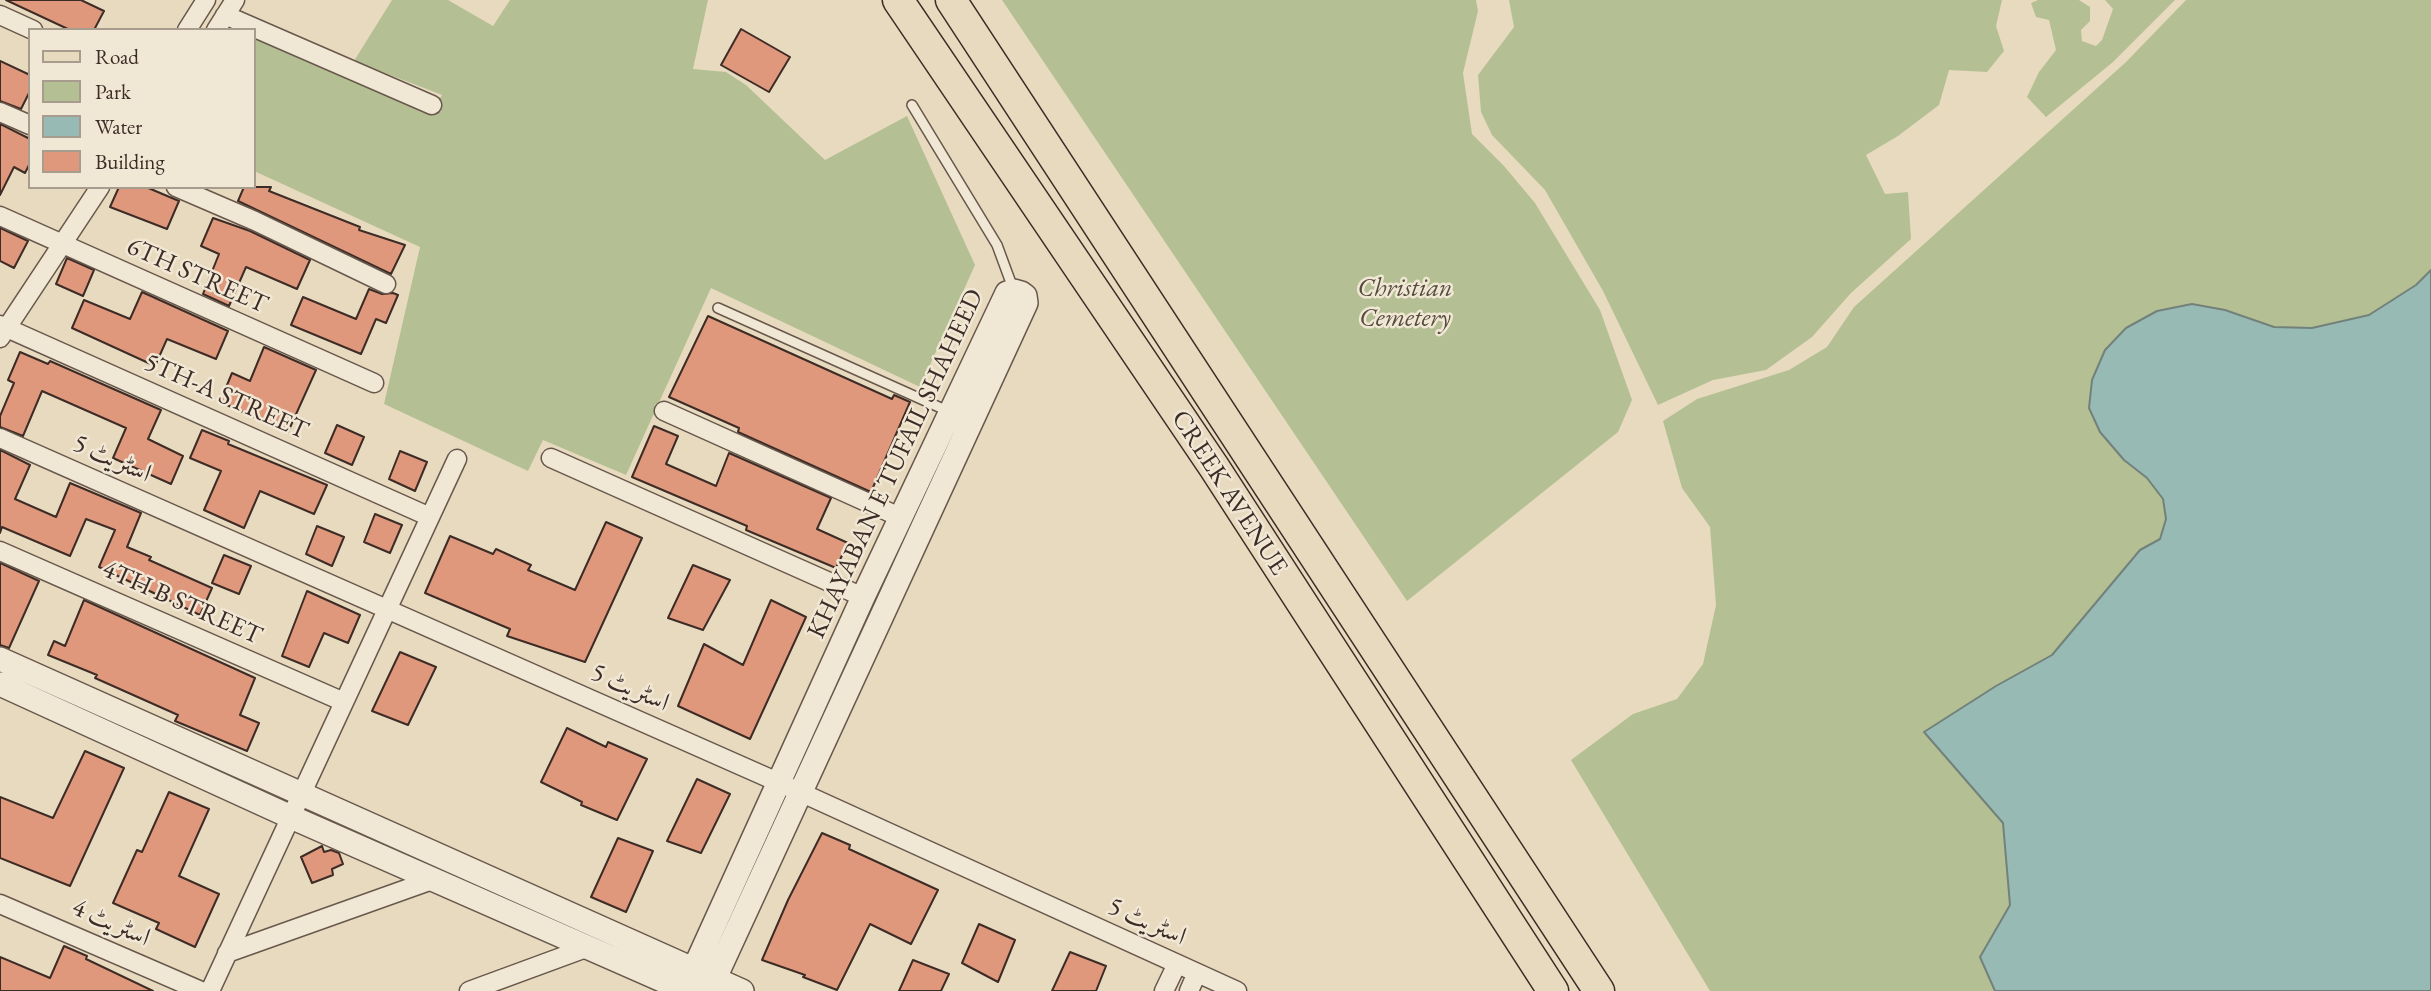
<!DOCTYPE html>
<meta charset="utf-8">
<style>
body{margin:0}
#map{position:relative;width:2431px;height:991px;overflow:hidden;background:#e8dabf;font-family:"EB Garamond",serif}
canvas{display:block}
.legend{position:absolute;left:28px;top:28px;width:228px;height:161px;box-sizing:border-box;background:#f0e7d5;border:2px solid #a89c8f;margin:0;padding:9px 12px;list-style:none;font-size:21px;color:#3d2c26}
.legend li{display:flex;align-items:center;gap:14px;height:35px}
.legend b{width:35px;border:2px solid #a89c8f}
</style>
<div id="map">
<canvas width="2431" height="991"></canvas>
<ul class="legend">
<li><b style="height:9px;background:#e8dabf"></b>Road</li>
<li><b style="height:19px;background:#b4c094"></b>Park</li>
<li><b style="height:19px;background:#97bab4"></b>Water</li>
<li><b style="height:19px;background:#e0987d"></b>Building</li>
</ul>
</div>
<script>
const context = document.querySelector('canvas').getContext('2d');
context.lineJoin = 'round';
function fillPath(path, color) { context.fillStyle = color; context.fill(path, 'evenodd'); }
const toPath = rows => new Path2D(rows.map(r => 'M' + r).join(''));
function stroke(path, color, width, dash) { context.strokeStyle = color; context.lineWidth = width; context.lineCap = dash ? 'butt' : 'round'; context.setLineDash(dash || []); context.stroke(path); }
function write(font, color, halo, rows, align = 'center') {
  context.font = font + ' "EB Garamond",Amiri,serif'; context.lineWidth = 5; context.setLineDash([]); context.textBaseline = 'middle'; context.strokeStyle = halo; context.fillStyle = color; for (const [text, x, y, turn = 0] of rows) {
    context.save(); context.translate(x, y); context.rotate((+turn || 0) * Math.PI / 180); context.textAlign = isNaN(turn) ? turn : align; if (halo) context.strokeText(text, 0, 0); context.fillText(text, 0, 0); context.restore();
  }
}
const green = toPath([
 [392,0,448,0,493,26,510,0,708,0,693,69,726,72,746,85,825,160,907,116,975,265,920,387,711,288,626,475,543,440,528,471,384,404,420,247,254,171,254,35,433,110,442,95,354,61],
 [1002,0,1476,0,1478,11,1463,73,1472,134,1504,166,1535,203,1600,310,1632,400,1618,432,1407,601],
 [1509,0,2002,0,1996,26,2004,51,1987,72,1949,70,1939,105,1898,136,1866,155,1885,194,1908,192,1911,239,1851,293,1812,337,1766,370,1713,380,1658,405,1603,291,1545,190,1492,135,1481,112,1478,75,1514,27],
 [2038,0,2079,0,2090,7,2090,21,2081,30,2082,41,2096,46,2102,40,2113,9,2105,0,2175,0,2113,62,2046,117,2027,97,2039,72,2056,50,2049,20,2036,17,2031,3],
 [2186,0,2431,0,2431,270,2416,285,2369,315,2312,328,2274,327,2225,310,2089,408,2100,432,2124,460,2147,478,2163,500,2166,519,2160,539,2140,550,2052,655,1996,686,1925,732,2003,823,2010,905,1980,957,1995,991,1710,991,1571,760,1633,714,1677,699,1703,664,1716,605,1710,527,1682,488,1663,421,1697,399,1789,370,1827,347,1854,307,2126,62]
]);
const water = toPath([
 [2431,270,2431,991,1995,991,1980,957,2010,905,2003,823,1924,732,1996,686,2052,655,2140,550,2160,539,2166,519,2163,499,2147,478,2124,460,2100,432,2089,408,2092,380,2105,350,2126,328,2157,311,2192,304,2225,310,2274,327,2312,328,2369,315,2416,285,2431,270]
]);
const building = toPath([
 [6,0,81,0,104,11,94,30,70,30,6,0],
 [741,29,790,57,769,92,721,65,741,29],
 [0,61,30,75,30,91,21,109,0,101,0,61],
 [0,124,30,139,30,163,25,173,14,167,0,195,0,124],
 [119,187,146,187,179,201,167,229,110,207,119,187],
 [244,187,271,187,269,191,360,227,359,230,405,245,391,274,238,201,244,187],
 [213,218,250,231,310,260,297,289,246,267,229,306,203,294,219,254,201,246,213,218],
 [0,228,28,241,14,268,0,261,0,228],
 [67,258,94,270,83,296,56,284,67,258],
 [369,289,382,294,393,293,398,295,386,323,376,319,361,354,291,325,303,297,356,319,369,289],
 [142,292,228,331,216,359,167,339,155,366,72,328,84,300,130,319,142,292],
 [708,316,892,399,894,395,910,402,871,492,738,432,739,428,669,397,708,316],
 [264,347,316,370,288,432,220,402,232,373,250,381,264,347],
 [20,352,48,364,50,361,161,410,148,439,183,456,171,484,113,458,126,428,42,391,23,436,0,427,0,416,14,383,8,380,20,352],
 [337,425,364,437,352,465,325,453,337,425],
 [654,426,678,436,666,464,716,486,729,453,831,498,817,529,848,543,836,568,746,530,747,526,632,477,654,426],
 [202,430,229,441,228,444,327,485,314,514,260,491,244,528,204,510,221,471,190,458,202,430],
 [0,450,30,465,15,499,56,517,70,483,141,513,127,547,151,557,149,560,212,588,200,615,99,567,115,530,86,519,70,556,2,527,0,533,0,450],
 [400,451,427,462,415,491,389,479,400,451],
 [375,514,402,525,390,553,364,542,375,514],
 [606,522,642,538,585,662,507,636,510,629,425,593,450,536,493,554,496,549,531,565,528,570,575,590,606,522],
 [317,526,344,537,332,566,306,554,317,526],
 [224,555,251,566,239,594,212,583,224,555],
 [0,563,39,581,9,648,0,645,0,563],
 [693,565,730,580,703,630,668,618,693,565],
 [307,591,360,615,348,643,324,633,309,667,282,656,307,591],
 [84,600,255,678,240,715,259,723,247,751,175,721,178,715,95,678,97,675,48,655,54,641,65,646,84,600],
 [771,600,806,617,750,739,678,706,704,644,743,665,771,600],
 [400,652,436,667,408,725,372,711,400,652],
 [567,728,606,747,608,742,647,759,617,820,581,805,582,802,541,782,567,728],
 [85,751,124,768,70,886,0,858,0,797,53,818,85,751],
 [697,779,730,794,701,853,667,841,697,779],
 [169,792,209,809,179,876,219,894,195,947,156,929,159,923,113,903,137,850,142,852,169,792],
 [822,833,850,845,849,849,938,890,911,944,870,924,837,990,803,977,805,975,762,960,788,900,822,833],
 [618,838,653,851,626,912,591,897,618,838],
 [322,846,324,852,331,850,339,853,343,864,332,869,333,875,312,883,301,857,322,846],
 [979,924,1015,940,998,982,962,963,979,924],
 [64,946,87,956,86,959,153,991,0,991,0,957,50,978,64,946],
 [1070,952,1106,966,1096,991,1052,991,1070,952],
 [913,960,949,974,941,991,899,991,913,960]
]);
const service = toPath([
 [912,105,997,245,1014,291],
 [718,308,950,412]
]);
const minor = toPath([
 [0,15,33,30],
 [225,15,432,105],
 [187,30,206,0],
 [216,30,235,0],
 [0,112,30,125],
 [176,187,255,221,386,284],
 [0,216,374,383],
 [0,325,430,517],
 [0,338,100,187],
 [664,411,902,518],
 [0,438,780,783,1237,991],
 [551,458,863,597],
 [0,551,344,702],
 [0,904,201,991],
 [227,953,432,880],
 [210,991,457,459],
 [469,991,586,948],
 [1164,991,1177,964],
 [1189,991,1197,973]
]);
const tertiary = toPath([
 [0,659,742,991],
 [0,684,291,817,687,991],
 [684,991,863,597,1007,293,1014,291,1021,293,1025,296,1026,303,709,991]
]);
const primary = toPath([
 [898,0,1214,467,1553,991],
 [951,0,1599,991]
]);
const streetNames = [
 ["6TH STREET",197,276,24],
 ["5TH-A STREET",226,397,24],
 ["اسٹریٹ 5",112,459,24],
 ["KHAYABAN E TUFAIL SHAHEED",896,464,-65],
 ["CREEK AVENUE",1229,493,57],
 ["4TH B STREET",182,603,24],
 ["اسٹریٹ 5",630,688,24],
 ["اسٹریٹ 5",1147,922,24],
 ["اسٹریٹ 4",111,923,24]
];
const parkNames = [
 ["Christian",1405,289],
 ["Cemetery",1405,319]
];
fillPath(green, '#b4c094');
fillPath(water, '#97bab4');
stroke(water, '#73817b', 2);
fillPath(building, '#e0987d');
stroke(building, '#3d2c26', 2);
stroke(service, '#68584c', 12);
stroke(minor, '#68584c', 21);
stroke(tertiary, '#68584c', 26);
stroke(primary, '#3d2c26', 33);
stroke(service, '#f0e7d5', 9);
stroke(minor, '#f0e7d5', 18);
stroke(tertiary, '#f0e7d5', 23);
stroke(primary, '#e8dabf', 30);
write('26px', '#3d2c26', '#f0e7d5', streetNames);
write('italic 26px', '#554a3c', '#f0e7d5', parkNames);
</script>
